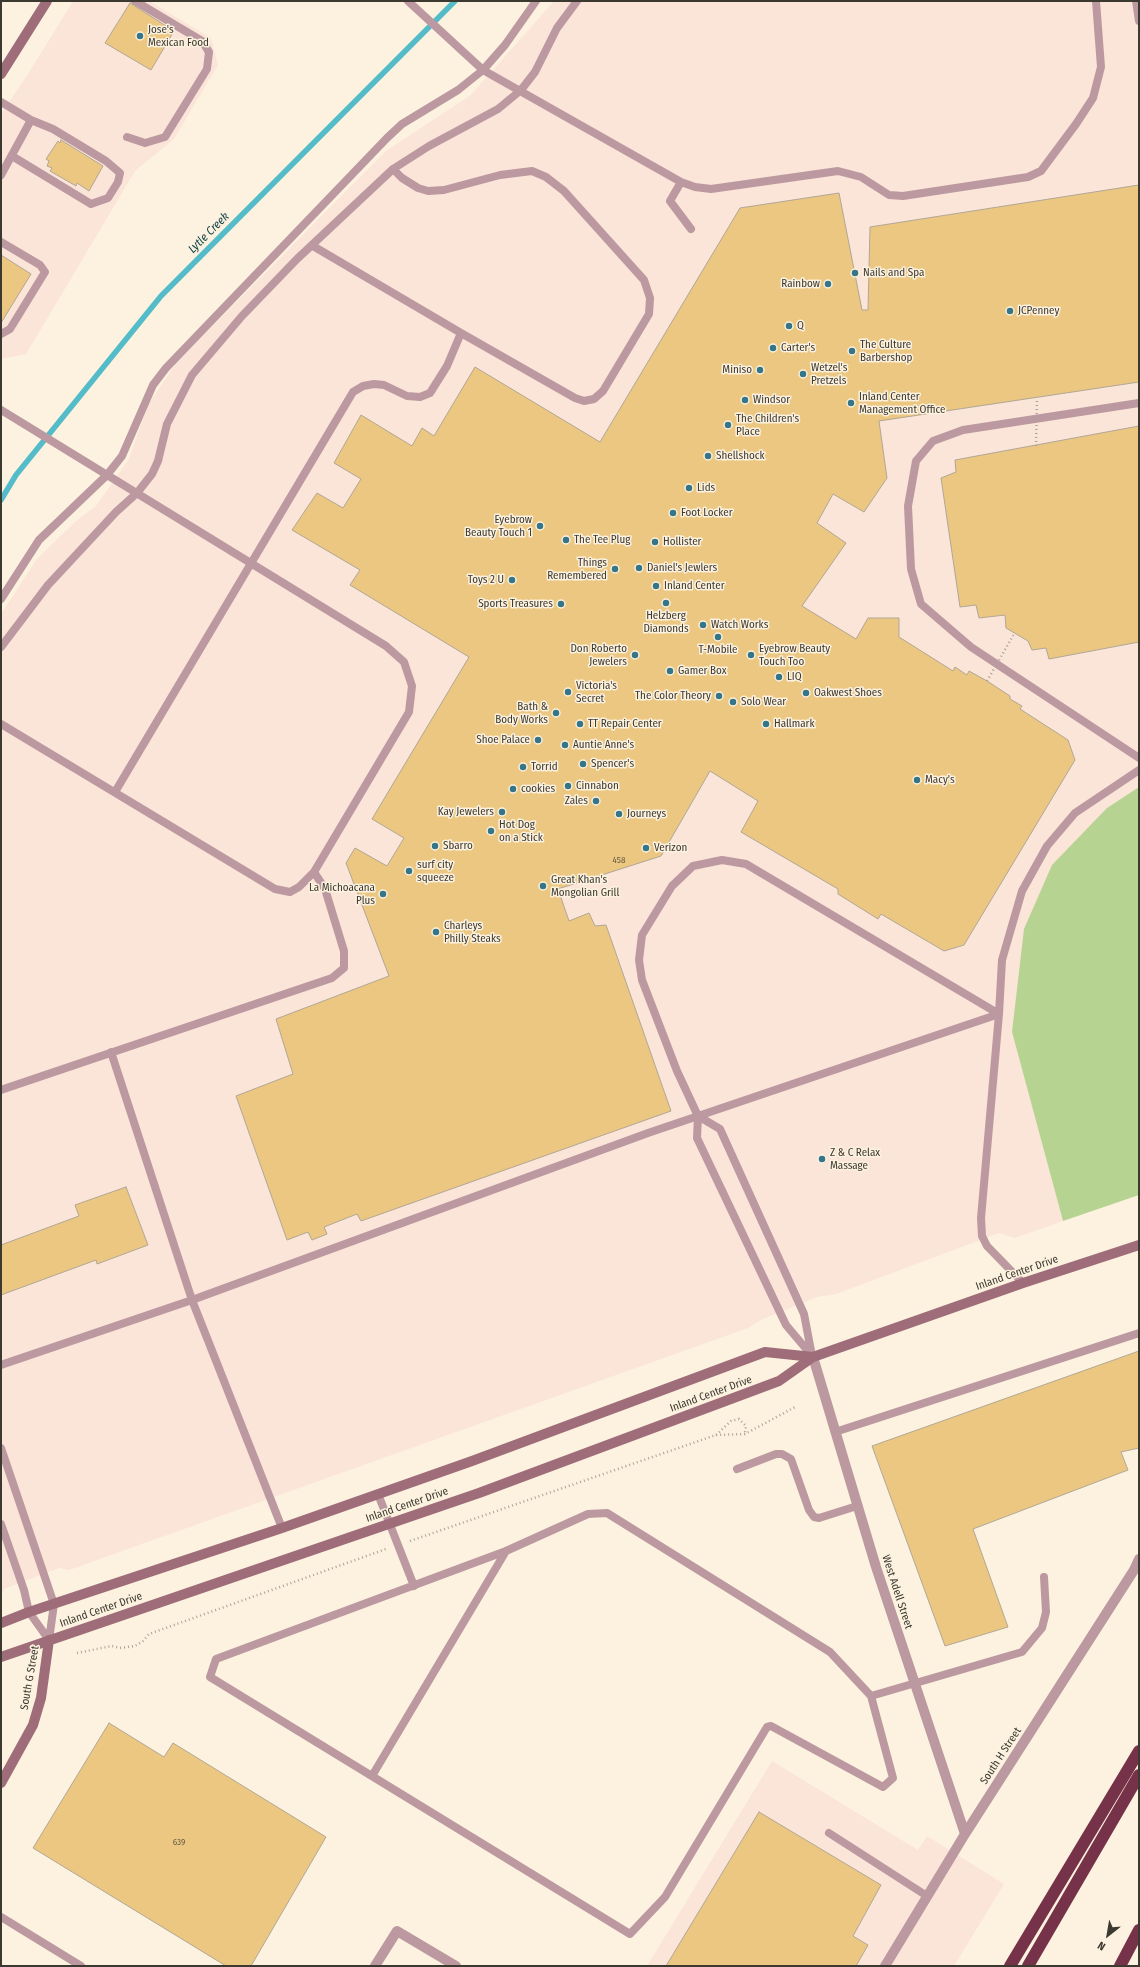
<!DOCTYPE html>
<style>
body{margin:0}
#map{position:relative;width:1140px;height:1967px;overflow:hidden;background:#fcf2df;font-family:"Fira Sans Condensed",sans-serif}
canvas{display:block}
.frame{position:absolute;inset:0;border:2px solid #3c3931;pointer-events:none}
.north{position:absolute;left:1088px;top:1915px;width:40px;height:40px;-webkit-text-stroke:3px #fcf2df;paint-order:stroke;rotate:211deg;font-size:11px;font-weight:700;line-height:16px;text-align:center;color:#3c3931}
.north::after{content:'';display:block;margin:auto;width:14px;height:18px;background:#3c3931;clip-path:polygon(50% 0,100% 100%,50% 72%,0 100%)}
</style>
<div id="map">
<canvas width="1140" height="1967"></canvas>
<div class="frame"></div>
<div class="north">N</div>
</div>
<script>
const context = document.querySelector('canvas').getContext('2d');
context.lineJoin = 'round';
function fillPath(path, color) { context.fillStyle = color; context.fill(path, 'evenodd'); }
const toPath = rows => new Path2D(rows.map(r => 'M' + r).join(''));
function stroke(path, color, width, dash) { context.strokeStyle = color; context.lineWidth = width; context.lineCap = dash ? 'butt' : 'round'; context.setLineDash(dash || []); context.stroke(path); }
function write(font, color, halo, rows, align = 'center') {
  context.font = font + ' "Fira Sans Condensed",sans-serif'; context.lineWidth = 3; context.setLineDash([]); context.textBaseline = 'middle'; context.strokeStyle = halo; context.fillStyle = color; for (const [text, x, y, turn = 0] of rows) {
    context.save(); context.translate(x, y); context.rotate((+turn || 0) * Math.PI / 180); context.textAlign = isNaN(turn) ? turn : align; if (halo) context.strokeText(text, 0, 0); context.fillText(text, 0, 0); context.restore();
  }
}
const commercial = toPath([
 [73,1,149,1,211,38,218,65,174,139,135,171,26,354,1,359,1,114,28,74],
 [554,1,1139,1,1139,787,1107,808,1012,1032,1063,1221,1015,1238,999,1233,836,1294,817,1297,763,1319,748,1328,69,1570,59,1568,4,1589,1,1596,1,614,37,559,76,521,96,506,129,459,148,405,177,362,386,151,471,95],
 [772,1761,918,1850,927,1836,1004,1884,954,1966,647,1966]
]);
const green = toPath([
 [1139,787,1139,1195,1063,1221,1012,1032,1024,929,1052,865,1107,808]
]);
const stream = toPath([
 [1,500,16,475,161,296,455,1]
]);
const building = toPath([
 [130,3,174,31,151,70,105,43,130,3],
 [61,140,103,166,89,191,77,183,76,186,50,171,52,168,47,166,49,161,46,159,58,141,60,143,61,140],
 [1139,185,1139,382,879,421,887,478,864,512,833,494,817,523,846,543,802,606,856,639,868,618,899,618,899,637,953,671,955,667,967,675,969,671,987,681,1010,696,1010,699,1022,706,1020,709,1068,740,1075,760,964,945,944,951,881,914,878,919,838,894,838,889,741,832,758,801,710,771,661,856,558,889,569,921,589,913,595,926,606,925,671,1111,361,1221,357,1214,324,1227,327,1234,312,1240,308,1232,287,1240,236,1096,293,1074,276,1019,389,976,346,863,355,848,387,866,404,838,372,819,469,657,350,585,360,570,292,530,317,493,343,508,361,479,334,463,361,415,412,446,422,428,434,436,475,367,600,442,740,208,839,193,862,310,868,310,870,227,1139,185],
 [1,255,31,274,1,323,1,255],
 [1139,426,1139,642,1049,659,1046,648,1032,650,1028,641,1006,628,1005,615,979,618,976,605,960,607,941,478,956,472,955,460,1139,426],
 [126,1187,148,1245,97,1264,96,1260,1,1295,1,1245,79,1216,75,1205,126,1187],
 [1139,1351,1139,1448,1121,1452,1128,1470,973,1529,1008,1627,945,1646,872,1446,1139,1351],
 [109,1723,164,1757,173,1743,326,1837,251,1966,226,1966,33,1848,109,1723],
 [759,1812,881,1885,853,1936,868,1945,856,1966,666,1966,759,1812]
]);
const path = toPath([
 [716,1435,731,1421,739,1419,746,1426,745,1433],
 [410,1541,716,1435,745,1434,797,1406],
 [77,1653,112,1646,120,1648,135,1646,143,1641,149,1634,386,1549]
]);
const lane = toPath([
 [408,1,483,70,681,182,695,187,711,189,838,171,861,177,889,195,903,196,1028,177,1041,171,1076,124,1093,98,1101,67,1096,1],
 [1136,1,1139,21],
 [1,102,31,120,53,129,106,161,120,173,118,182,108,198,91,204,12,156],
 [127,137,145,143,165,137,207,69,209,52,202,41,135,1],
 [1,175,31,120],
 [681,182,670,201,691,229],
 [1,242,40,265,45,272,10,329,1,334],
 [313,246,461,333],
 [1139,403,963,430,933,441,916,461,908,506,911,569,921,604,971,647,1139,758],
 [1,410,386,646,404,662,412,686,409,712,314,872,299,887,290,892,275,889,1,724],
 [1,599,39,540,107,475,122,456,153,385,166,368,387,138,402,124,458,90,483,70,505,45,536,1],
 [1,647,48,585,116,512,137,493,152,474,158,461,167,424,192,375,242,316,297,259,393,169,429,146,498,109,521,90,535,72,557,28,577,1],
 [115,792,353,392,363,386,374,384,384,385,407,396,420,397,430,393,447,366,461,333,575,398,584,401,594,399,603,391,649,314,650,298,644,280,564,191,546,177,532,171,500,175,444,190,428,191,418,188,402,178,393,169],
 [1,1090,332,978,344,968,344,951,325,889,314,872],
 [698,1116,720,1129,804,1314,812,1356],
 [1023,1283,987,1246,982,1236,981,1218,999,1014,1002,960,1022,891,1047,846,1075,813,1139,770],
 [813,1357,786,1325,697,1138,698,1116,677,1071,642,980,639,960,642,935,672,886,693,866,722,860,746,864,999,1014],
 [1,1365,192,1300,111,1052],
 [835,1432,1139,1333],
 [1,1448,54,1604,49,1640],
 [737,1469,776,1454,782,1454,791,1459,809,1510,814,1517,819,1518,857,1506],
 [378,1494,414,1586],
 [1,1524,24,1590,29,1612,49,1640],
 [282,1528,192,1300,648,1133,999,1014],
 [871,1696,893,1778,883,1787,771,1726,767,1727,665,1897,630,1934,210,1677,216,1659,506,1551,588,1514,607,1513,830,1652,871,1696,1022,1652,1042,1628,1046,1612,1044,1577],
 [372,1776,506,1551],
 [829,1833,927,1896],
 [1,1917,81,1966]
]);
const street = toPath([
 [813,1357,876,1567,965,1834],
 [375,1966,397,1931,456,1966],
 [885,1966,965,1834,1134,1570,1139,1559]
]);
const secondary = toPath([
 [1,74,47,1],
 [1,1623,29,1612,282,1528,472,1461,765,1352,813,1357],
 [1,1657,479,1493,779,1381,813,1357,1023,1283,1139,1245],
 [1,1783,33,1725,41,1698,49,1640]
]);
const highway = toPath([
 [1010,1966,1139,1751],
 [1028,1966,1139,1775],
 [1120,1966,1139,1930]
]);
const pathBridge = toPath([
 [1036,446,1037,398],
 [987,681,1014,634]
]);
const markers = [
 [140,36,4,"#347588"],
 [855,273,4,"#347588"],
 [828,284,4,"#347588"],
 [1010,311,4,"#347588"],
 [789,326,4,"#347588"],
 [773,348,4,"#347588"],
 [852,351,4,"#347588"],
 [760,370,4,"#347588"],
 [803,374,4,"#347588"],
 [745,400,4,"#347588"],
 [851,403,4,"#347588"],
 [728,425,4,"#347588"],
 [708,456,4,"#347588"],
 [689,488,4,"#347588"],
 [673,513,4,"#347588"],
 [540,526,4,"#347588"],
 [566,540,4,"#347588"],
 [655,542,4,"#347588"],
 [639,568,4,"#347588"],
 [615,569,4,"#347588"],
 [512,580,4,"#347588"],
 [656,586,4,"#347588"],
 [666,603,4,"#347588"],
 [561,604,4,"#347588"],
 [703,625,4,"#347588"],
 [718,637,4,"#347588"],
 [635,655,4,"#347588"],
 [751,655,4,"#347588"],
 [670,671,4,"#347588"],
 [779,677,4,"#347588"],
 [568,692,4,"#347588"],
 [806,693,4,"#347588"],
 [719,696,4,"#347588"],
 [733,702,4,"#347588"],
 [556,713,4,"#347588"],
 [580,724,4,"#347588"],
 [766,724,4,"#347588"],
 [538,740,4,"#347588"],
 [565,745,4,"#347588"],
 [583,764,4,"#347588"],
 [523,767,4,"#347588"],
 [917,780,4,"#347588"],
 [568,786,4,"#347588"],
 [513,789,4,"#347588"],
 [596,801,4,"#347588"],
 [502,812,4,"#347588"],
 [619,814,4,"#347588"],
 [491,831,4,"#347588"],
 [435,846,4,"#347588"],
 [646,848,4,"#347588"],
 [409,871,4,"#347588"],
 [543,886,4,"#347588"],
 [383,894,4,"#347588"],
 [436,932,4,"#347588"],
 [822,1159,4,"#347588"]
];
const numberNames = [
 ["458",619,860],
 ["639",179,1842]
];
const poiNames = [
 ["Jose's",148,30],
 ["Mexican Food",148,43],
 ["Nails and Spa",863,273],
 ["Rainbow",820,284,"right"],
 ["JCPenney",1018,311],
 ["Q",797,326],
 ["The Culture",860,345],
 ["Barbershop",860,358],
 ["Carter's",781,348],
 ["Wetzel's",811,368],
 ["Pretzels",811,381],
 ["Miniso",752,370,"right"],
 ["Inland Center",859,397],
 ["Management Office",859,410],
 ["Windsor",753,400],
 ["The Children's",736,419],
 ["Place",736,432],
 ["Shellshock",716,456],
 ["Lids",697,488],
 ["Foot Locker",681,513],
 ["Eyebrow",532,520,"right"],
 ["Beauty Touch 1",532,533,"right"],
 ["The Tee Plug",574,540],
 ["Hollister",663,542],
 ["Things",607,563,"right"],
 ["Remembered",607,576,"right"],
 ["Daniel's Jewlers",647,568],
 ["Toys 2 U",504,580,"right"],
 ["Inland Center",664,586],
 ["Sports Treasures",553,604,"right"],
 ["Helzberg",666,616,"center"],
 ["Diamonds",666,629,"center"],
 ["Watch Works",711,625],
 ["Don Roberto",627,649,"right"],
 ["Jewelers",627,662,"right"],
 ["Eyebrow Beauty",759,649],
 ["Touch Too",759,662],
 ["T-Mobile",718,650,"center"],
 ["Gamer Box",678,671],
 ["LIQ",787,677],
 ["Victoria's",576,686],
 ["Secret",576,699],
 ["Oakwest Shoes",814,693],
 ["The Color Theory",711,696,"right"],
 ["Solo Wear",741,702],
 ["Bath &",548,707,"right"],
 ["Body Works",548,720,"right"],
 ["TT Repair Center",588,724],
 ["Hallmark",774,724],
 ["Shoe Palace",530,740,"right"],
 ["Auntie Anne's",573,745],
 ["Spencer's",591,764],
 ["Torrid",531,767],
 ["Macy's",925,780],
 ["Cinnabon",576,786],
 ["cookies",521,789],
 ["Zales",588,801,"right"],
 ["Kay Jewelers",494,812,"right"],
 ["Journeys",627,814],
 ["Hot Dog",499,825],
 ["on a Stick",499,838],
 ["Sbarro",443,846],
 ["Verizon",654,848],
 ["surf city",417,865],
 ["squeeze",417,878],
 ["Great Khan's",551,880],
 ["Mongolian Grill",551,893],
 ["La Michoacana",375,888,"right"],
 ["Plus",375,901,"right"],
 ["Charleys",444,926],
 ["Philly Steaks",444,939],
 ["Z & C Relax",830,1153],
 ["Massage",830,1166]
];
const streetNames = [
 ["Inland Center Drive",1017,1273,-19],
 ["Inland Center Drive",711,1394,-20],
 ["Inland Center Drive",407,1505,-19],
 ["West Adell Street",897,1592,72],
 ["Inland Center Drive",101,1610,-19],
 ["South G Street",30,1678,-80],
 ["South H Street",1001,1756,-57]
];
const waterNames = [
 ["Lytle Creek",209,233,-45]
];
fillPath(commercial, '#fbe4d8');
fillPath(green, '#b6d392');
stroke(stream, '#53bcc8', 5.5);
fillPath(building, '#ebc781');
stroke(building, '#b1a796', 1);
stroke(path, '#aba496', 2.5, [1, 3]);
stroke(lane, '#bc99a1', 8);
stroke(street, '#bc99a1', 10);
stroke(secondary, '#9f6d7a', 10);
stroke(highway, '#753248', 12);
stroke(pathBridge, '#aba496', 2.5, [1, 3]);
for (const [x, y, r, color] of markers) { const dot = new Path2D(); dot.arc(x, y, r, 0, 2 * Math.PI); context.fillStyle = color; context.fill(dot); stroke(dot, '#fcf2df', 1.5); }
write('9px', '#685c45', null, numberNames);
write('11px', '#3c3931', '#fcf2df', poiNames, 'left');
write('11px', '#3c3931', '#fcf2df', streetNames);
write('italic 12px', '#15454a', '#fcf2df', waterNames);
</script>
